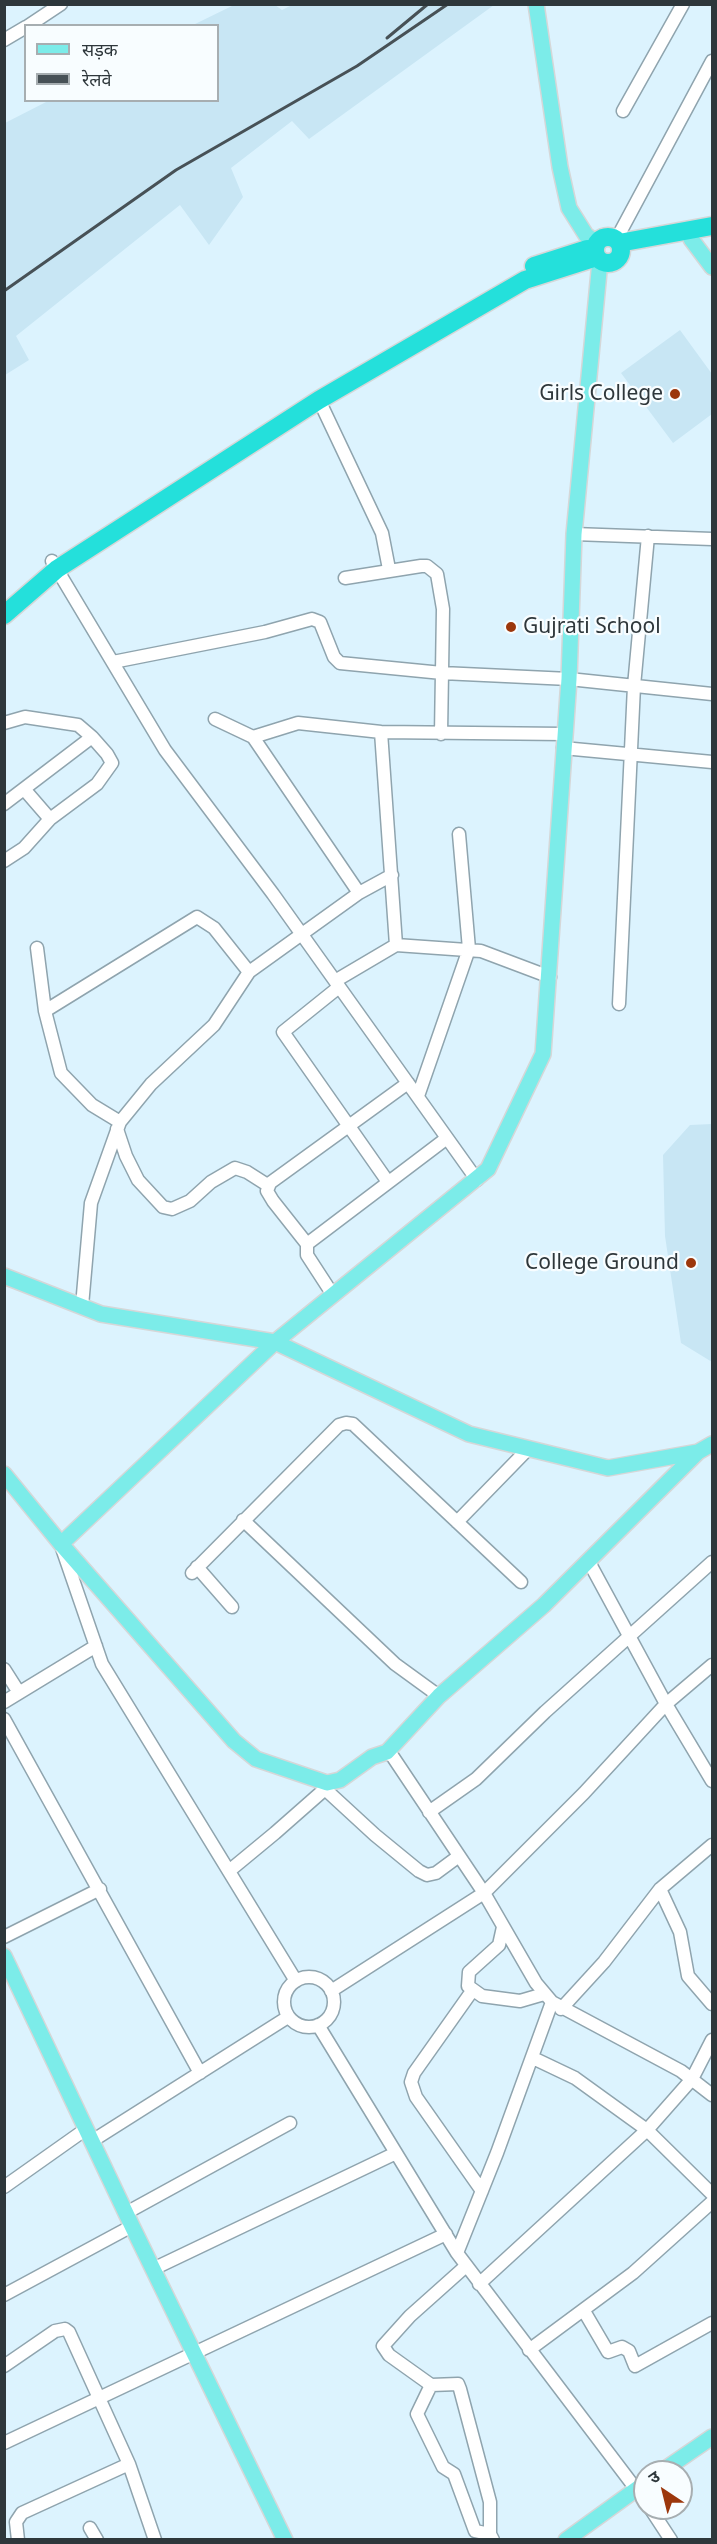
<!DOCTYPE html>
<meta charset="utf-8">
<style>
body{margin:0}
#map{position:relative;width:717px;height:2544px;overflow:hidden;background:#dcf3fe;font-family:"Noto Sans","Noto Sans Devanagari",sans-serif}
canvas{display:block}
.frame{position:absolute;inset:0;border:6px solid #2e373b;pointer-events:none}
.legend{position:absolute;left:24px;top:24px;width:195px;height:78px;box-sizing:border-box;background:#f8fdff;border:2px solid #a7aeb1;margin:0;padding:8px 10px;list-style:none;font-size:18px;color:#2e373b}
.legend li{display:flex;align-items:center;gap:12px;height:30px}
.legend b{width:30px;border:2px solid #a7aeb1}
.north{position:absolute;left:633px;top:2460px;width:60px;height:60px;box-sizing:border-box;background:#f8fdff;border:2px solid #a7aeb1;border-radius:50%;rotate:325deg;font-size:16px;font-weight:700;line-height:24px;text-align:center;color:#2e373b}
.north::after{content:'';display:block;margin:auto;width:21px;height:27px;background:#9c370c;clip-path:polygon(50% 0,100% 100%,50% 72%,0 100%)}
</style>
<div id="map">
<canvas width="717" height="2544"></canvas>
<div class="frame"></div>
<ul class="legend">
<li><b style="height:8px;background:#7cece9"></b>सड़क</li>
<li><b style="height:8px;background:#475156"></b>रेलवे</li>
</ul>
<div class="north">उ</div>
</div>
<script>
const context = document.querySelector('canvas').getContext('2d');
context.lineJoin = 'round';
function fillPath(path, color) { context.fillStyle = color; context.fill(path, 'evenodd'); }
const toPath = rows => new Path2D(rows.map(r => 'M' + r).join(''));
function stroke(path, color, width, dash) { context.strokeStyle = color; context.lineWidth = width; context.lineCap = dash ? 'butt' : 'round'; context.setLineDash(dash || []); context.stroke(path); }
function write(font, color, halo, rows, align = 'center') {
  context.font = font + ' "Noto Sans",sans-serif'; context.lineWidth = 4.5; context.setLineDash([]); context.textBaseline = 'middle'; context.strokeStyle = halo; context.fillStyle = color; for (const [text, x, y, turn = 0] of rows) {
    context.save(); context.translate(x, y); context.rotate((+turn || 0) * Math.PI / 180); context.textAlign = isNaN(turn) ? turn : align; if (halo) context.strokeText(text, 0, 0); context.fillText(text, 0, 0); context.restore();
  }
}
const built = toPath([
 [292,5,494,5,309,139,292,121,231,168,243,197,209,245,180,205,16,336,29,360,5,375,5,123,48,101,218,100,218,26,193,25,234,5,275,5,282,10],
 [680,330,712,374,712,414,673,443,621,373],
 [712,1124,712,1362,681,1343,665,1236,663,1155,690,1125]
]);
const minor = toPath([
 [28,26,61,4],
 [4,40,26,27],
 [623,111,683,4],
 [616,240,712,61],
 [319,400,382,533,389,569],
 [574,534,712,539],
 [52,561,165,750,273,894,477,1180],
 [345,578,421,566,427,566,437,574,443,609,441,734],
 [113,662,265,632,312,619,320,622,334,657,340,663,442,673,569,679,712,694],
 [215,719,253,737,359,893],
 [4,723,25,717,78,725,92,737,4,804],
 [381,732,396,945],
 [253,737,298,723,381,732,564,734],
 [563,748,712,762],
 [24,789,50,819],
 [4,861,24,848,50,819,97,784,112,763,107,754,92,737],
 [37,948,45,1011,61,1073,92,1105,120,1122],
 [335,981,396,945,481,951,550,977],
 [339,987,283,1032,388,1182],
 [619,1004,634,686,648,536],
 [45,1011,197,917,214,928,249,972],
 [418,1096,469,949,459,834],
 [117,1129,126,1156,138,1180,163,1207,172,1209,190,1201,211,1182,235,1168,247,1172,269,1186],
 [307,1244,273,1201,267,1191,270,1183,408,1083],
 [333,1295,307,1255,307,1244,447,1138],
 [82,1306,91,1203,120,1122,151,1084,214,1025,249,972,359,893,392,875],
 [243,1520,395,1664,439,1696],
 [457,1522,528,1449],
 [62,1548,102,1664,296,1981],
 [589,1562,666,1704,712,1781],
 [197,1567,232,1607],
 [192,1573,339,1425,346,1423,353,1424,521,1582],
 [4,1669,18,1691],
 [4,1702,96,1646],
 [4,1719,200,2073],
 [387,1752,393,1757,484,1893,536,1983,552,2002,681,2071,712,2095],
 [325,1789,375,1835,419,1871,427,1875,436,1873,459,1856],
 [429,1812,476,1779,545,1712,712,1562],
 [229,1871,275,1833,325,1789,327,1783],
 [660,1889,680,1932,688,1976,712,2004],
 [503,1927,499,1945,469,1972,468,1986,482,1996,520,2001,544,1994],
 [4,1937,100,1889],
 '284 2002a25 25 0 1 1 50 0a25 25 0 1 1-50 0Z',
 [331,1991,484,1893,584,1793,666,1704,712,1665],
 [472,1991,414,2073,411,2082,416,2097,482,2191],
 [561,2009,604,1962,660,1889,712,1845],
 [318,2025,457,2253,645,2501],
 [533,2058,575,2078,647,2130,712,2194],
 [92,2141,288,2017],
 [4,2187,86,2129],
 [126,2213,290,2123],
 [457,2253,497,2153,552,2002],
 [466,2266,410,2316,383,2346,389,2355,431,2385,458,2384,460,2389,490,2502,490,2534,493,2540],
 [153,2269,396,2153],
 [479,2284,647,2130,692,2079,712,2040],
 [4,2295,132,2226],
 [584,2311,608,2352,622,2347,629,2351,635,2366,712,2323],
 [529,2350,633,2273,712,2202],
 [4,2366,55,2331,65,2329,69,2332,129,2464,155,2540],
 [431,2385,417,2414,443,2467,454,2474,475,2531,490,2534],
 [4,2443,446,2234],
 [650,2508,671,2540],
 [90,2528,97,2540],
 [18,2540,16,2522,22,2513,129,2464]
]);
const major = toPath([
 [536,4,560,167,569,208,586,235,597,243],
 [691,239,712,267],
 [4,1276,101,1314,275,1342,469,1434,608,1468,698,1452,712,1444],
 [4,1474,61,1544,234,1741,256,1759,327,1783,340,1780,372,1757,387,1752,439,1696,544,1605,698,1452],
 [61,1544,275,1342,488,1169,543,1054,569,679,574,534,600,261],
 [4,1956,132,2226,285,2540],
 [661,2472,712,2437],
 [566,2540,645,2483]
]);
const highway = toPath([
 '595 250a13 13 0 1 1 26 0a13 13 0 1 1-26 0Z',
 [619,243,712,226],
 [534,266,587,249],
 [4,615,57,569,319,400,525,280,597,257]
]);
const rail = toPath([
 [387,38,428,4],
 [4,291,176,170,357,66,448,4]
]);
const markers = [
 [675,394,6,"#9c370c"],
 [511,627,6,"#9c370c"],
 [691,1263,6,"#9c370c"]
];
const poiNames = [
 ["Girls College",663,394],
 ["Gujrati School",523,627,"left"],
 ["College Ground",679,1263]
];
fillPath(built, '#c8e6f4');
stroke(minor, '#8fa4ae', 15);
stroke(major, '#d5d7d8', 18);
stroke(highway, '#d5d7d8', 21);
stroke(minor, '#fff', 12);
stroke(major, '#7cece9', 15);
stroke(highway, '#24e0db', 18);
stroke(rail, '#475156', 3);
for (const [x, y, r, color] of markers) { const dot = new Path2D(); dot.arc(x, y, r, 0, 2 * Math.PI); context.fillStyle = color; context.fill(dot); stroke(dot, '#f8fdff', 2); }
write('21px', '#2e373b', '#f8fdff', poiNames, 'right');
</script>
